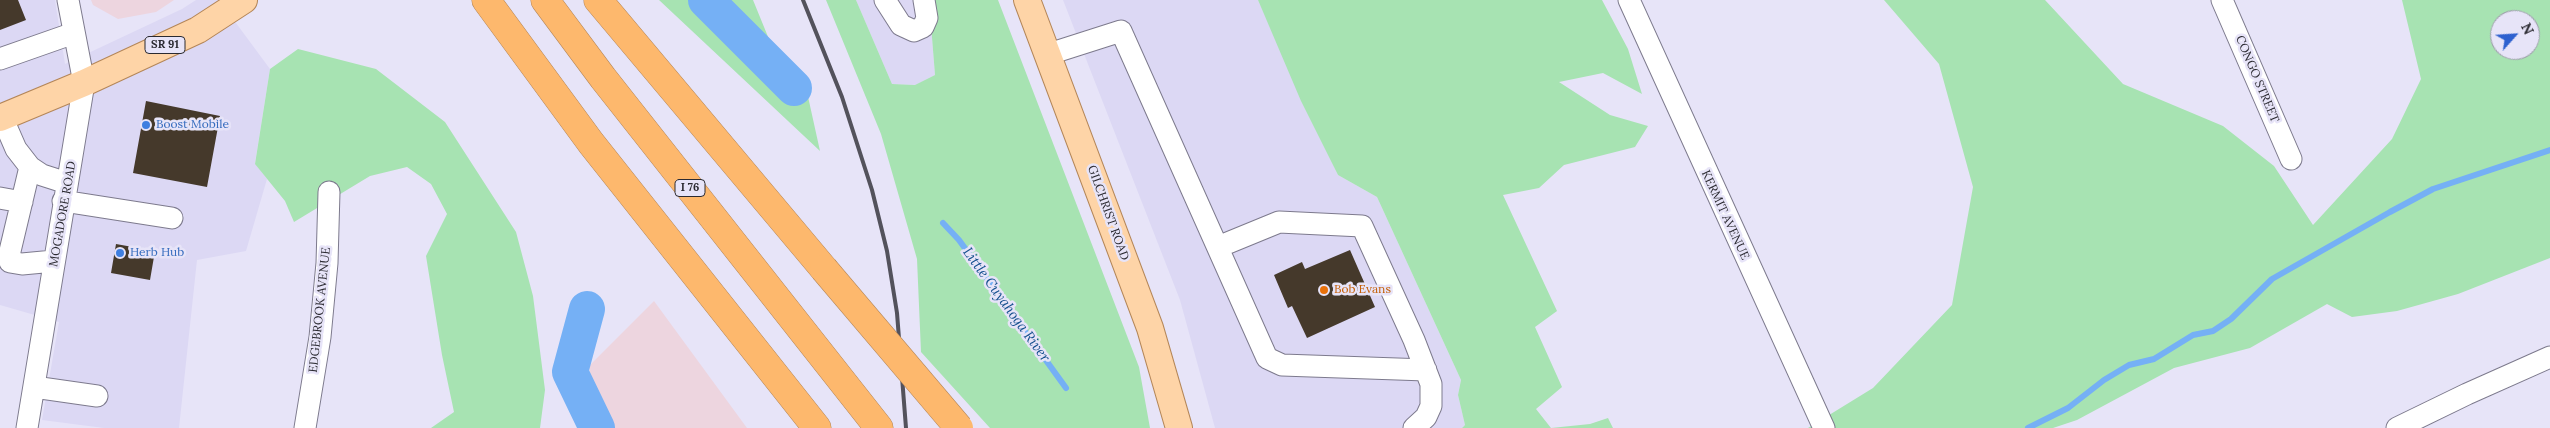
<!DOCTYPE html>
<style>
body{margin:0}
#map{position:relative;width:2550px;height:428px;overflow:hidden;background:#e7e4f8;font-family:Lora,serif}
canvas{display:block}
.north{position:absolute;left:2490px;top:10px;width:50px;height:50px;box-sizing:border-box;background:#e7e4f8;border:1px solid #9c9aa8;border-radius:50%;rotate:64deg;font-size:14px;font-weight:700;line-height:20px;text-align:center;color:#2b2a31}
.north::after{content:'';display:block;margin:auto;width:18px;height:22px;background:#2e61cf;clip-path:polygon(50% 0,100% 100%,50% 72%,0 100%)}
</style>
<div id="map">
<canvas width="2550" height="428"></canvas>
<div class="north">N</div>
</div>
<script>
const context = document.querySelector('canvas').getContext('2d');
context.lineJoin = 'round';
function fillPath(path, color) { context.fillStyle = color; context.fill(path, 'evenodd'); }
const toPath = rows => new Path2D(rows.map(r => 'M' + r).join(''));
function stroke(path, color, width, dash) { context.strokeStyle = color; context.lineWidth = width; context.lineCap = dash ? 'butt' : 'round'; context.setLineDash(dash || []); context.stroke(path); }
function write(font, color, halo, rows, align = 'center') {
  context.font = font + ' Lora,serif'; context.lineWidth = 5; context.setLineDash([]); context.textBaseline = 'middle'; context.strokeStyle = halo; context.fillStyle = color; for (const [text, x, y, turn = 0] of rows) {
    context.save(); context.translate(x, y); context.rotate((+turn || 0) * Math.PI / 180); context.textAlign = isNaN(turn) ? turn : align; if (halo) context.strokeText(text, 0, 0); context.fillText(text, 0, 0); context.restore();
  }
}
const built = toPath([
 [0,0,55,0,65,64,182,9,196,0,219,0,270,69,255,163,267,179,246,251,197,260,179,428,104,428,42,420,59,322,0,305],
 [856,0,929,0,935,75,916,85,892,84],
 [1063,0,1258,0,1338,175,1377,197,1461,380,1458,395,1465,425,1462,428,1215,428,1180,300]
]);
const industrial = toPath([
 [91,0,174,0,156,12,118,19,93,5],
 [654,301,747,428,598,428,589,366]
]);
const green = toPath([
 [659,0,753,0,773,49,805,83,820,151],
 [826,0,856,0,892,84,915,85,935,75,929,0,998,0,1139,367,1150,428,990,428,921,352,917,259,881,134],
 [1258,0,1602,0,1628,49,1642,94,1603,73,1559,82,1610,115,1648,126,1635,147,1564,165,1539,188,1503,195,1557,311,1535,327,1562,387,1536,409,1551,428,1590,424,1608,418,1613,428,1462,428,1465,425,1458,395,1461,380,1377,197,1338,175,1301,101],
 [1884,0,2045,0,2123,84,2223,126,2274,166,2313,225,2392,139,2421,79,2402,0,2550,0,2550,258,2458,294,2397,311,2352,317,2327,304,2250,348,2174,368,2077,420,2053,428,1808,428,1873,388,1952,305,1973,187,1939,64],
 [2500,20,2530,20,2530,50,2500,50],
 [298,49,376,69,445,122,516,232,533,296,545,390,540,428,431,428,454,412,442,355,426,256,447,214,431,184,407,167,370,176,294,222,285,201,255,164,270,69]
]);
const stream = toPath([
 [790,83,794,88],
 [943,223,959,240,1066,388],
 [2028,428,2068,408,2104,380,2129,365,2154,359,2193,335,2213,331,2231,319,2272,279,2390,212,2433,189,2550,150]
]);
const river = toPath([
 [706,0,794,88],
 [587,309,570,372,597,428]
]);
const building = toPath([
 [0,0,18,0,26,20,0,30],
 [146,101,220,116,207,187,133,173],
 [116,244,155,251,150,280,111,273],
 [1350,250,1375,307,1307,338,1292,306,1288,308,1274,275,1302,262,1305,269]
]);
const minor = toPath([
 [885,0,901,25,914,31,923,27,927,18,924,0],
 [1629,0,1824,428],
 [2222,0,2291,159],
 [1049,54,1121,31,1267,358,1282,365,1426,370],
 [0,59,74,33],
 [2,117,16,149,30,167,42,175,67,183],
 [30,167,10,251,10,262,22,264,54,261],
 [0,198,22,202],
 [63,201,172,218],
 [1218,247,1279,222,1362,226,1414,340,1431,384,1431,406,1426,417,1414,428],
 [34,387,97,396],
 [27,428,84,83,68,0],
 [305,428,320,337,327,263,329,192],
 [2397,428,2467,394,2550,357]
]);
const major = toPath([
 [1027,0,1150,328,1179,428],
 [0,118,84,83,198,30,244,0]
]);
const highway = toPath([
 [486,0,591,143,817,428],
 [545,0,603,78,879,428],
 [598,0,824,269]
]);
const rail = toPath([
 [803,0,842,97,872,190,887,251,897,313,906,428]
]);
const highwayBridge = toPath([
 [824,269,959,428]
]);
const markers = [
 [146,125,5,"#3f7fe0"],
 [120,253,5,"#3f7fe0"],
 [1324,290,5,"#e8710a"]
];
const shields = [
 [165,45,40],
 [690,188,30]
];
const shieldNames = [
 ["SR 91",165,45],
 ["I 76",690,188]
];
const streetNames = [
 ["CONGO STREET",2257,79,67],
 ["GILCHRIST ROAD",1108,213,70],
 ["MOGADORE ROAD",63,214,-80],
 ["KERMIT AVENUE",1725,215,65],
 ["EDGEBROOK AVENUE",320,310,-84]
];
const shopNames = [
 ["Boost Mobile",156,125],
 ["Herb Hub",130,253]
];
const foodNames = [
 ["Bob Evans",1334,290]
];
const waterNames = [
 ["Little Cuyahoga River",1006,305,54]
];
fillPath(built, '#dcd8f4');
fillPath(industrial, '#edd5df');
fillPath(green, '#a7e3b2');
stroke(stream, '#75b0f5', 6);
stroke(river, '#75b0f5', 36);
fillPath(building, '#45392b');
stroke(minor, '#7d7a8d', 23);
stroke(major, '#b48658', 28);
stroke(highway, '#b48658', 29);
stroke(minor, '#fff', 21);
stroke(major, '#fed4a7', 26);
stroke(highway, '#fdb86d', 28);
stroke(rail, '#53525c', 4);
stroke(highwayBridge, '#b48658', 29, []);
stroke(highwayBridge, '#fdb86d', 28);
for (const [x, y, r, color] of markers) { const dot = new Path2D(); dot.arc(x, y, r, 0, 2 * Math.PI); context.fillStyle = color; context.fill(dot); stroke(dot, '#e7e4f8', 2); }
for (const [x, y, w] of shields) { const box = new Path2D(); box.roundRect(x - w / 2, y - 8.5, w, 17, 4); context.fillStyle = '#e7e4f8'; context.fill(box); stroke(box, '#2b2a31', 1); }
write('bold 11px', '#2b2a31', null, shieldNames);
write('12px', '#2b2a31', '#e7e4f8', streetNames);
write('12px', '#366cbe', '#e7e4f8', shopNames, 'left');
write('12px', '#c56008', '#e7e4f8', foodNames, 'left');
write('italic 14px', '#15508e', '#e7e4f8', waterNames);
</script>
